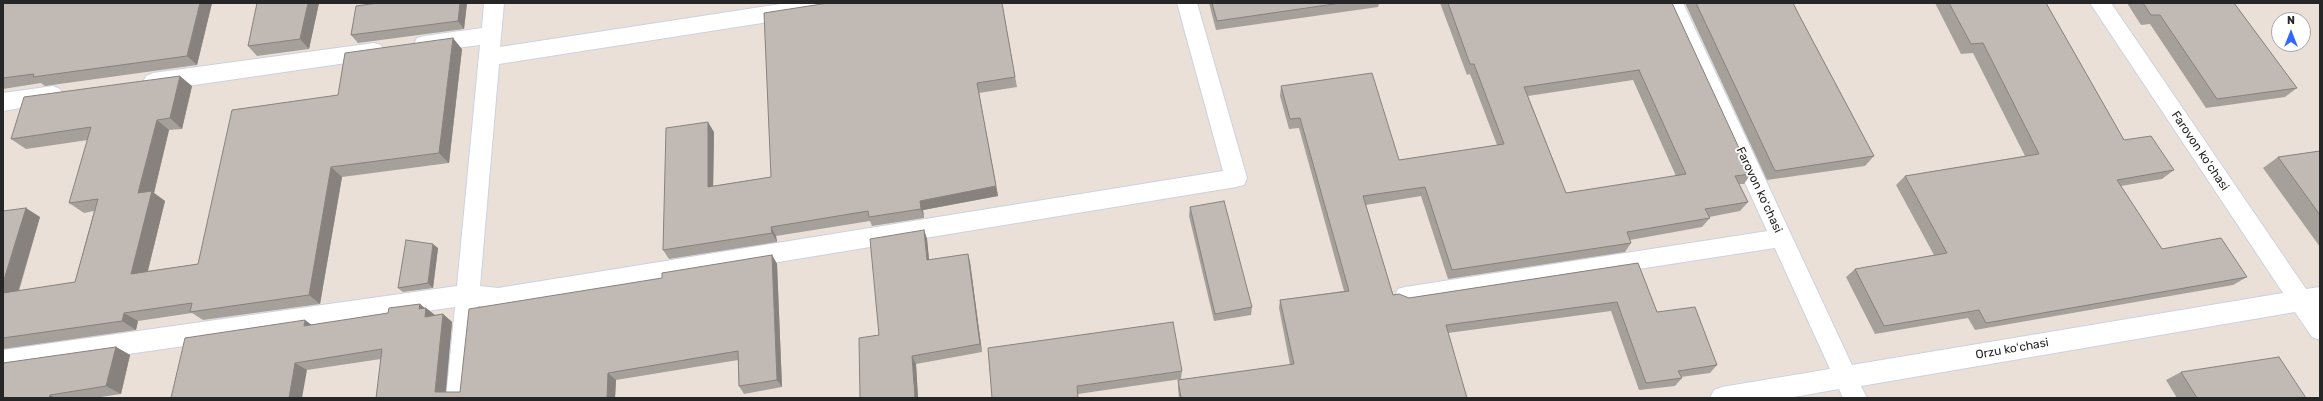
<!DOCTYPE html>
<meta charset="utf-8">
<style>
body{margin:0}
#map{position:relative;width:2323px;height:401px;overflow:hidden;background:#eae0d7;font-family:Rubik,sans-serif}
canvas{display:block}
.frame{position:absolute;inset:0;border:4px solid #262626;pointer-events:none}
.north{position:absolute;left:2271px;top:12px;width:40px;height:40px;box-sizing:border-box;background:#fff;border:1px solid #a8a8a8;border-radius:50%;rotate:0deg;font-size:11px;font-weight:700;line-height:16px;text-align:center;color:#262626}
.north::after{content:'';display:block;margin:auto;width:14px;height:18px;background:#3267fc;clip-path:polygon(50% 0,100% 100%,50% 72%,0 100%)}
</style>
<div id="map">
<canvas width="2323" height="401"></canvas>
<div class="frame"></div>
<div class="north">N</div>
</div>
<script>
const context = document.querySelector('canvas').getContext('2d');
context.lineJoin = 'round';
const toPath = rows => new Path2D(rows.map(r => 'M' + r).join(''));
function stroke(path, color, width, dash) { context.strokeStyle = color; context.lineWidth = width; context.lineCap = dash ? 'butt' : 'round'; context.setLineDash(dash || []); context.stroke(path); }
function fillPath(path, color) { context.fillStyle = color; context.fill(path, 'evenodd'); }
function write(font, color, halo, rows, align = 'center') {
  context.font = font + ' Rubik,sans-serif'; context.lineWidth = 3.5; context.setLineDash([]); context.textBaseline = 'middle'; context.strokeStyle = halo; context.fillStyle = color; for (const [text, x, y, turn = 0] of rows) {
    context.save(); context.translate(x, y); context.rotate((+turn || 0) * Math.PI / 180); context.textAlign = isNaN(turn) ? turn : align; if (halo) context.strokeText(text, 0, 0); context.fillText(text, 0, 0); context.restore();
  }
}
const service = toPath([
 [1781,229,1788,232,1791,238,1788,244,1781,247,1405,305,1398,303,1395,296,1398,289,1405,287,1781,229]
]);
const minor = toPath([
 [484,3,504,3,500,47,787,3,849,3,846,9,839,11,499,64,480,286,498,288,1223,171,1177,3,1197,3,1247,178,1244,185,1236,187,498,308,478,306,470,398,446,398,455,307,3,372,3,350,457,286,480,45,424,52,417,50,414,44,417,38,424,36,482,28,484,3],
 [1663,3,1683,3,1852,365,2283,293,2090,3,2111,3,2306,289,2320,287,2320,340,2312,337,2295,312,1861,386,1867,398,1843,398,1839,389,1788,398,1710,398,1714,390,1722,387,1830,369,1663,3],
 [374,43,381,45,384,51,381,57,374,59,153,91,146,88,143,82,146,76,153,73,374,43],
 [53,86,60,89,63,95,60,101,3,111,3,93,53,86]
]);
const wall = toPath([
 [3,3,212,3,197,65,45,86,41,83,3,89],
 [319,3,309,49,257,56,248,46],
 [378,3,467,3,464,29,358,43,351,35],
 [767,3,777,3,767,4],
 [1002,3,1017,87,979,93,998,196,923,210,924,218,872,226,870,221,776,236,777,242,669,259,663,250,714,132,713,186,771,177],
 [1209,3,1379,3,1378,7,1216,30],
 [1440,3,1672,3,1751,174,1744,184,1739,184,1748,202,1740,211,1709,217,1710,218,1702,227,1630,240,1631,243,1625,252,1448,279,1421,196,1366,205,1393,295,1409,298,1638,263,1657,312,1717,365,1710,373,1681,377,1682,378,1675,386,1639,390,1611,311,1448,333,1467,398,1179,398,1178,388,1178,380,1290,365,1279,308,1280,300,1344,291,1299,128,1289,129,1280,96,1281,86,1399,160,1497,145,1470,74,1467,75],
 [1633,80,1676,176,1566,193,1528,96],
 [1685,3,1793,3,1799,15,1874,156,1865,166,1767,180],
 [1935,3,2046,3,2124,140,2174,170,2162,179,2121,186,2162,249,2247,277,2233,285,1975,330,1968,318,1875,334,1846,277,1855,269,1934,255,1896,185,1905,176,2025,156,1973,53,1961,54],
 [2127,3,2234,3,2297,88,2285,97,2206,108,2150,24,2141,25],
 [462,49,449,163,342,177,320,304,203,320,192,313,138,321,136,330,3,349,3,211,40,217,19,291,75,282,94,211,84,213,69,203,88,140,26,149,11,139,192,86,182,129,169,130,154,193,165,201,148,271,198,264,338,95],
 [2320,151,2320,247,2263,168,2278,157],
 [1190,207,1252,307,1251,315,1214,321,1189,216],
 [924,230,927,239,929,260,970,262,982,352,916,364,918,398,860,398,879,335],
 [438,248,433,288,403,292,398,288],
 [772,255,777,264,782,387,744,394,739,386,738,360,616,380,615,398,376,398,381,359,307,370,185,338,312,325,388,313,420,304,424,308,426,308,435,315,443,314,452,322,446,392,460,392,662,278],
 [116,347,130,355,121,394,94,398,3,398],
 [1182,371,1181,379,1078,394,992,398],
 [2181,372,2306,398,2177,398,2166,380]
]);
const shadedWall = toPath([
 [200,3,212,3,197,65,187,56],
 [308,3,319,3,309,49,300,39],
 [460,3,467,3,464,29,458,21],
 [453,38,462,49,449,163,439,153],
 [180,76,192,86,182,129,170,118],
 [977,83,998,196,923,210,924,218,921,209,920,201],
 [157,120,169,130,154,193,165,201,145,282,131,274,138,193],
 [708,122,714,132,713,196,708,187],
 [331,167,342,177,320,304,309,295],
 [26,208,40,217,15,302,3,295,3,283],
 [771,227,776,236,777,242,772,233],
 [924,230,927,239,930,269,927,260],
 [433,244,438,248,433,288,428,283],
 [968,254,970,262,982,352,980,344],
 [772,255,777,264,782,387,777,380],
 [420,304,426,309,426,308,436,316,425,317,419,309],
 [124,313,138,321,136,330,122,321],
 [443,314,452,322,445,398,435,392],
 [305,320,316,328,304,326],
 [116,347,130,355,121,394,106,386],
 [912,356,916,364,918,398,915,398],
 [295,363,307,370,302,398,289,398],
 [608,373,616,380,615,398,607,398],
 [50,395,56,398,49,398]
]);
const building = toPath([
 [3,3,200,3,187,56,33,77,34,74,3,78,3,3],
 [257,3,308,3,300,39,248,46,257,3],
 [378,3,460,3,458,21,351,35,356,6,378,3],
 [828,3,1002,3,1015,77,977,83,996,186,920,201,921,209,869,217,868,211,771,227,772,233,663,250,666,128,708,122,708,187,771,177,764,13,828,3],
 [1212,3,1341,3,1217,21,1212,3],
 [1448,3,1672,3,1751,174,1735,176,1748,202,1705,209,1710,218,1627,232,1631,243,1452,270,1425,187,1363,196,1393,295,1399,294,1409,298,1638,263,1657,312,1695,307,1717,365,1678,371,1682,378,1646,383,1617,302,1446,325,1467,398,1181,398,1178,380,1294,364,1280,300,1349,291,1300,118,1290,119,1281,86,1372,73,1399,160,1504,144,1474,64,1470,64,1448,3],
 [1639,70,1686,174,1566,193,1524,87,1639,70],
 [1696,3,1793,3,1799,15,1874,156,1775,171,1696,3],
 [1949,3,2046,3,2124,140,2151,136,2174,170,2117,180,2162,249,2221,238,2247,277,1986,323,1979,310,1884,326,1855,269,1947,253,1905,176,2039,154,1983,43,1971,44,1949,3],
 [2143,3,2234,3,2297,88,2217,99,2160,15,2151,15,2143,3],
 [453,38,439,153,331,167,309,295,190,312,192,303,124,313,122,321,3,338,3,293,75,282,98,199,69,203,91,127,11,139,24,97,180,76,170,118,157,120,138,193,152,191,131,274,198,264,232,110,338,95,345,53,453,38],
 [2320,151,2320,215,2278,157,2320,151],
 [1224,201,1252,307,1215,314,1190,207,1224,201],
 [26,208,3,283,3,211,26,208],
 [924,230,927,260,968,254,980,344,912,356,915,398,860,398,859,338,879,335,870,239,924,230],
 [406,240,433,244,428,283,398,288,406,240],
 [772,255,777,380,739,386,738,351,608,373,607,398,376,398,382,349,295,363,289,398,171,398,185,338,305,320,304,326,388,313,389,308,420,304,419,309,426,308,425,317,443,314,435,392,460,392,469,309,662,278,662,273,772,255],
 [1173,322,1182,371,1077,386,1078,398,992,398,988,348,1173,322],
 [116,347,106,386,50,395,49,398,3,398,3,363,116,347],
 [2279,357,2306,398,2197,398,2181,372,2279,357]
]);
const streetNames = [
 ["Farovon koʻchasi",2200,151,56],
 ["Farovon koʻchasi",1759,190,65],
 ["Orzu koʻchasi",2012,349,-10]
];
stroke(service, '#ccd2e0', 2);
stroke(minor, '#ccd2e0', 2);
fillPath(service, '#fff');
fillPath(minor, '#fff');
fillPath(wall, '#a6a09b');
fillPath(shadedWall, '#87827e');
fillPath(building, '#c1bab4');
stroke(building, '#87827e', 1);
write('12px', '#262626', '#fff', streetNames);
</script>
